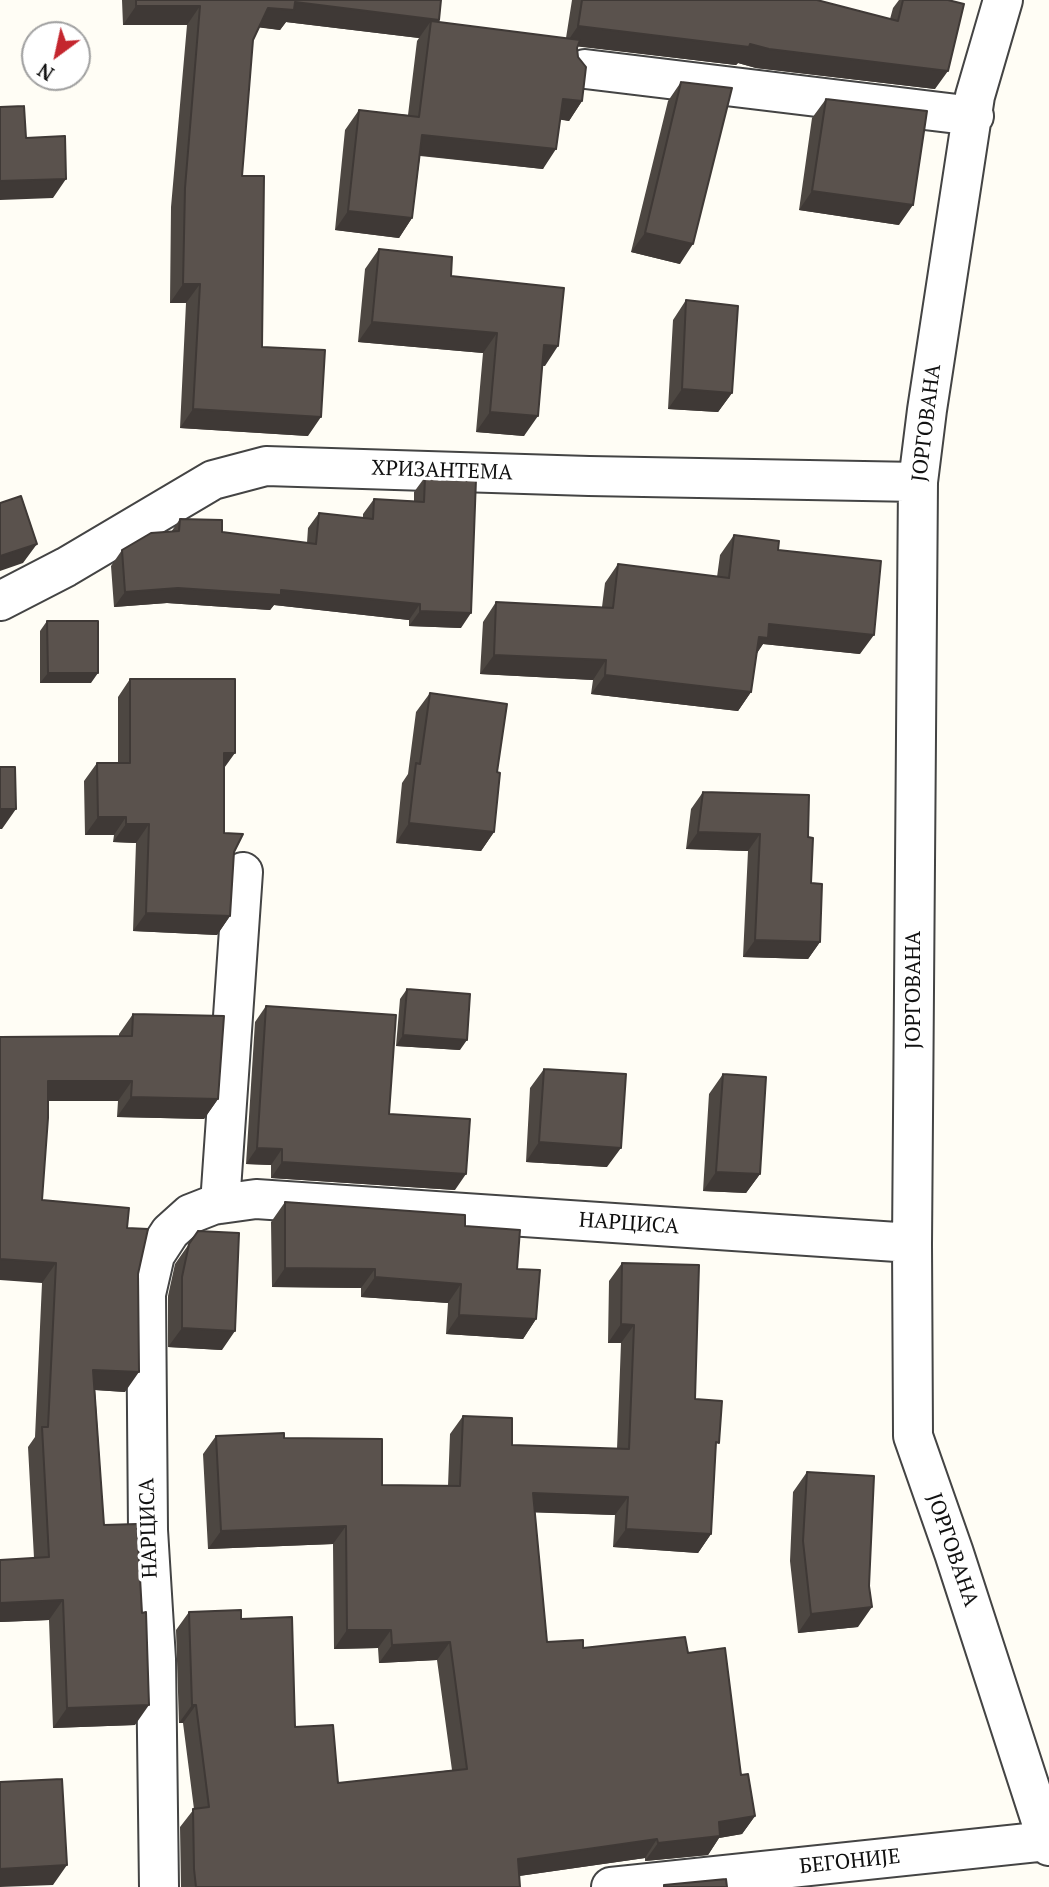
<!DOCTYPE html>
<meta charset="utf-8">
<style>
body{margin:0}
#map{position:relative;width:1049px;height:1887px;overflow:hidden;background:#fffdf5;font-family:"PT Serif",serif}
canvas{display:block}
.north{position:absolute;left:21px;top:21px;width:70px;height:70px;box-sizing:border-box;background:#fff;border:2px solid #a0a0a0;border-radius:50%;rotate:213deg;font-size:19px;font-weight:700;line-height:28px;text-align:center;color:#111}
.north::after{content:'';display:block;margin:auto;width:24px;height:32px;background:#c4262e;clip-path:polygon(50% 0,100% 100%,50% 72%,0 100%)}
</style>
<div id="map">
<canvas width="1049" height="1887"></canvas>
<div class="north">N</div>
</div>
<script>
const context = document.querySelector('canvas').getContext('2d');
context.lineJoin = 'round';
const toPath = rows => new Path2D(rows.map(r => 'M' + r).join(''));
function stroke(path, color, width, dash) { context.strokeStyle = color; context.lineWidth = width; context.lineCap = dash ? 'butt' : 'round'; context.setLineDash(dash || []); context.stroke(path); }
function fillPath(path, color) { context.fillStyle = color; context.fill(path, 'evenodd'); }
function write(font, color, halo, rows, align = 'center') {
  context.font = font + ' "PT Serif",serif'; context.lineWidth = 7; context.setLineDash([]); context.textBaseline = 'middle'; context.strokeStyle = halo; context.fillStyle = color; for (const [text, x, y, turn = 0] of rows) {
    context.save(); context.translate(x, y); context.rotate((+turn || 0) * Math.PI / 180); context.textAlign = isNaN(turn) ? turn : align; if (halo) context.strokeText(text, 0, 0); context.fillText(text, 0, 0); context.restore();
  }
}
const minor = toPath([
 [1003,0,975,96,927,410,918,482,912,1243,913,1436,954,1553,1049,1846],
 [585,69,974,116],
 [0,601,66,567,213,480,266,466,589,476,918,482],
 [220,1204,243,872],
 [159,1887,156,1659,148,1530,146,1294,155,1255,170,1232,190,1214,213,1205,256,1199,912,1243],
 [611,1887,1047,1841]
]);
const wall = toPath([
 [122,0,441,0,437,22,566,38,572,0,817,0,890,19,893,8,899,0,948,0,935,89,756,68,738,63,736,65,577,46,582,101,569,121,560,119,543,169,420,156,412,218,399,238,335,230,345,130,359,110,408,115,417,41,419,38,286,22,280,30,259,27,253,40,242,176,262,347,308,436,180,428,186,303,170,303,171,207,187,25,123,25],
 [681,82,680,264,631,252,668,101],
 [826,99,899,225,799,210,812,118],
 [379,249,545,366,542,365,524,436,476,432,483,353,358,342,365,269],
 [686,300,732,393,718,412,668,409,673,320],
 [425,477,461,628,409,626,409,620,274,605,270,610,167,603,114,607,111,566,122,550,171,532,180,519,222,532,307,543,308,528,319,513,363,518,363,514,374,499,414,501,414,492],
 [734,535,778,550,860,654,763,644,756,654,751,692,738,711,591,694,593,680,480,674,483,622,496,602,602,607,605,583,618,564,717,577,720,555],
 [47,621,91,683,40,683,40,631],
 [130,679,224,769,224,833,234,852,230,916,217,935,133,931,136,843,113,842,114,835,85,835,84,781,97,763,118,763,118,697],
 [430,693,497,772,494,832,481,851,396,843,402,783,408,774,416,712],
 [703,792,808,837,811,883,820,942,808,959,743,957,748,851,686,849,691,809],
 [407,989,460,1050,396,1046,400,999],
 [266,1006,389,1114,455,1190,271,1178,271,1165,246,1164,255,1022],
 [133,1014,218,1099,204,1119,117,1117,118,1101,48,1101,42,1200,127,1228,138,1274,125,1392,95,1390,104,1525,135,1725,53,1728,49,1620,0,1622,0,1560,34,1558,28,1447,35,1437,42,1283,0,1037,119,1036,119,1034],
 [544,1069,607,1167,526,1162,530,1088],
 [723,1074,760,1174,746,1193,703,1191,709,1094],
 [285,1202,465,1226,517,1269,536,1319,523,1339,446,1334,448,1303,361,1297,361,1288,272,1287,271,1222],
 [198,1231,222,1350,168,1347,168,1296,175,1264],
 [622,1263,695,1399,716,1447,711,1534,698,1553,613,1547,615,1515,535,1512,547,1642,583,1648,688,1653,741,1775,755,1816,742,1834,719,1838,708,1855,645,1861,645,1858,519,1876,520,1887,181,1887,180,1827,194,1809,183,1723,179,1723,176,1630,189,1612,241,1619,295,1727,338,1783,452,1770,437,1660,379,1663,378,1648,334,1649,333,1544,208,1549,203,1454,216,1436,284,1438,382,1485,448,1486,450,1434,463,1416,512,1445,617,1449,621,1343,608,1343,609,1281],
 [807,1472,858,1627,798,1633,790,1561,793,1492]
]);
const shadedWall = toPath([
 [295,2,439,20,430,33,431,21,419,38,286,22,280,30,255,27,268,8],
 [136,6,200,6,187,25,123,25],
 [578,26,750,44,948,71,935,89,756,68,738,63,736,65,565,45],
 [563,99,582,101,569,121,549,118],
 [422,135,556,149,543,169,408,154],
 [66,179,53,198,0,200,0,181],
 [812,191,913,205,899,225,799,210],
 [348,211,412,218,399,238,335,230],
 [645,233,693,244,680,264,631,252],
 [183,284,200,284,186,303,170,303],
 [372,322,497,333,483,353,358,342],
 [544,345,558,346,545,366,530,365],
 [682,389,732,393,718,412,668,409],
 [193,409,321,417,308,436,180,428],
 [490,412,538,416,524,436,476,432],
 [37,544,23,563,0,571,0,556],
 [178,588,281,590,420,604,409,620,274,605,270,610,167,603,114,607,125,592],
 [420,611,471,613,461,628,409,626],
 [769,624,874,635,860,654,763,644,754,658,745,657],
 [494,655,606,660,593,680,480,674],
 [48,673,98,673,91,683,40,683],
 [605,675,751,692,738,711,591,694],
 [224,753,235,753,222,771],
 [0,809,16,809,2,829,0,829],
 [98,817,126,817,114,835,85,835],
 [409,823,494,832,481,851,396,843],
 [126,824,149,824,136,843,113,842],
 [698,832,760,834,748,851,686,849],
 [146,913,230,916,217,935,133,931],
 [755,940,820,942,808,959,743,957],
 [403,1035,467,1040,460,1050,396,1046],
 [48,1081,132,1081,118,1101,34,1101],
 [131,1097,218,1099,204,1119,117,1117],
 [539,1142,621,1148,607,1167,526,1162],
 [257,1148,282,1149,271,1165,246,1164],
 [282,1162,466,1174,455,1190,271,1178],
 [716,1172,760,1174,746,1193,703,1191],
 [0,1259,56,1263,42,1283,0,1280],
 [285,1268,375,1269,361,1288,272,1287],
 [375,1277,461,1284,448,1303,361,1297],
 [459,1315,536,1319,523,1339,446,1334],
 [621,1324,634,1325,621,1343,608,1343],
 [182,1328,235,1331,222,1350,168,1347],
 [93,1370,139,1372,125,1392,80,1389],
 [533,1493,628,1497,615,1515,520,1512],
 [346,1526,333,1544,208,1549,221,1531],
 [626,1529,711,1534,698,1553,613,1547],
 [63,1600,49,1620,0,1622,0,1603],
 [872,1607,858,1627,798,1633,811,1614],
 [347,1630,391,1630,378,1648,334,1649],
 [450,1642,437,1660,379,1663,392,1645],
 [149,1705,135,1725,53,1728,67,1708],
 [192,1705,196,1705,183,1723,179,1723],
 [755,1816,742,1834,719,1838,708,1855,645,1861,658,1843,719,1822],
 [657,1839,645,1858,505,1878,518,1859],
 [67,1865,53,1885,0,1887,0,1869]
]);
const building = toPath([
 [136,0,441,0,439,20,295,2,294,10,268,8,253,40,242,176,264,176,262,347,325,350,321,417,193,409,200,284,183,284,185,188,200,6,136,6,136,0],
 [582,0,817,0,898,21,903,0,948,0,964,4,948,71,769,49,750,44,749,47,578,26,582,0],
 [431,21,580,40,577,48,578,57,586,67,582,101,563,99,556,149,422,135,412,218,348,211,359,110,419,117,431,21],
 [681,82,732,88,693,244,645,233,681,82],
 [826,99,927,111,913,205,812,191,826,99],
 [24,106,26,138,65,136,66,179,0,181,0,107,24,106],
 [379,249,452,257,451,276,564,288,558,346,544,345,538,416,490,412,497,333,372,322,379,249],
 [686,300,738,306,732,393,682,389,686,300],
 [425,477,476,479,471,613,420,611,420,604,281,590,281,595,178,588,125,592,122,550,151,533,179,531,180,519,222,520,222,532,316,544,319,513,373,519,374,499,424,502,425,477],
 [21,496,37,544,0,556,0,503,21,496],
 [734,535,779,541,778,550,881,561,874,635,769,624,768,638,759,637,751,692,605,675,606,660,494,655,496,602,613,608,618,564,729,578,734,535],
 [47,621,98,621,98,673,48,673,47,621],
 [130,679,235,679,235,753,224,753,224,833,243,834,234,852,230,916,146,913,149,824,126,824,126,817,98,817,97,763,130,763,130,679],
 [430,693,507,704,497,772,500,773,494,832,409,823,416,763,420,764,430,693],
 [0,767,15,767,16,809,0,809,0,767],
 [703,792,809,795,808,837,813,838,811,883,822,884,820,942,755,940,760,834,698,832,703,792],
 [407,989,470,994,467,1040,403,1035,407,989],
 [266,1006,396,1015,389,1114,470,1119,466,1174,282,1162,282,1149,257,1148,266,1006],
 [133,1014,224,1016,218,1099,131,1097,132,1081,48,1081,48,1118,42,1200,129,1208,127,1228,148,1229,138,1274,139,1372,93,1370,104,1525,137,1524,142,1613,146,1612,149,1705,67,1708,63,1600,0,1603,0,1560,49,1557,42,1427,48,1427,56,1263,0,1259,0,1037,132,1036,133,1014],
 [544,1069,626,1074,621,1148,539,1142,544,1069],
 [723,1074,766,1077,760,1174,716,1172,723,1074],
 [285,1202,465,1215,465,1226,520,1230,517,1269,540,1270,536,1319,459,1315,461,1284,375,1277,375,1269,285,1268,285,1202],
 [198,1231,239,1233,235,1331,182,1328,182,1277,189,1244,198,1231],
 [622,1263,699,1265,695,1399,722,1401,719,1443,716,1442,711,1534,626,1529,628,1497,533,1493,547,1642,583,1640,583,1648,685,1637,688,1653,725,1648,741,1775,748,1774,755,1816,719,1822,720,1836,658,1843,657,1839,518,1859,520,1887,196,1887,194,1869,193,1809,209,1807,196,1705,192,1705,189,1612,241,1610,241,1619,292,1617,295,1727,333,1725,338,1783,467,1769,450,1642,392,1645,391,1630,347,1630,346,1526,221,1531,216,1436,284,1433,284,1438,382,1439,382,1485,460,1486,463,1416,512,1418,512,1445,629,1449,634,1325,621,1324,622,1263],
 [807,1472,874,1476,869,1586,872,1607,811,1614,803,1541,807,1472],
 [62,1779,67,1865,0,1869,0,1782,62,1779],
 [726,1879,727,1887,664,1887,664,1885,726,1879]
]);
const streetNames = [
 ["ЈОРГОВАНА",927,423,-83],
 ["ХРИЗАНТЕМА",442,471,2],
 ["ЈОРГОВАНА",914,990,-90],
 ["НАРЦИСА",629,1224,4],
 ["НАРЦИСА",149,1528,-92],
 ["ЈОРГОВАНА",952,1550,71],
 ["БЕГОНИЈЕ",850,1862,-6]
];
stroke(minor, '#444', 42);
stroke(minor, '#fff', 38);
fillPath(wall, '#4d4742');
fillPath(shadedWall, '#3f3936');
fillPath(building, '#5a524d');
stroke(building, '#3f3936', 2);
write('21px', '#111', '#fff', streetNames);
</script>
